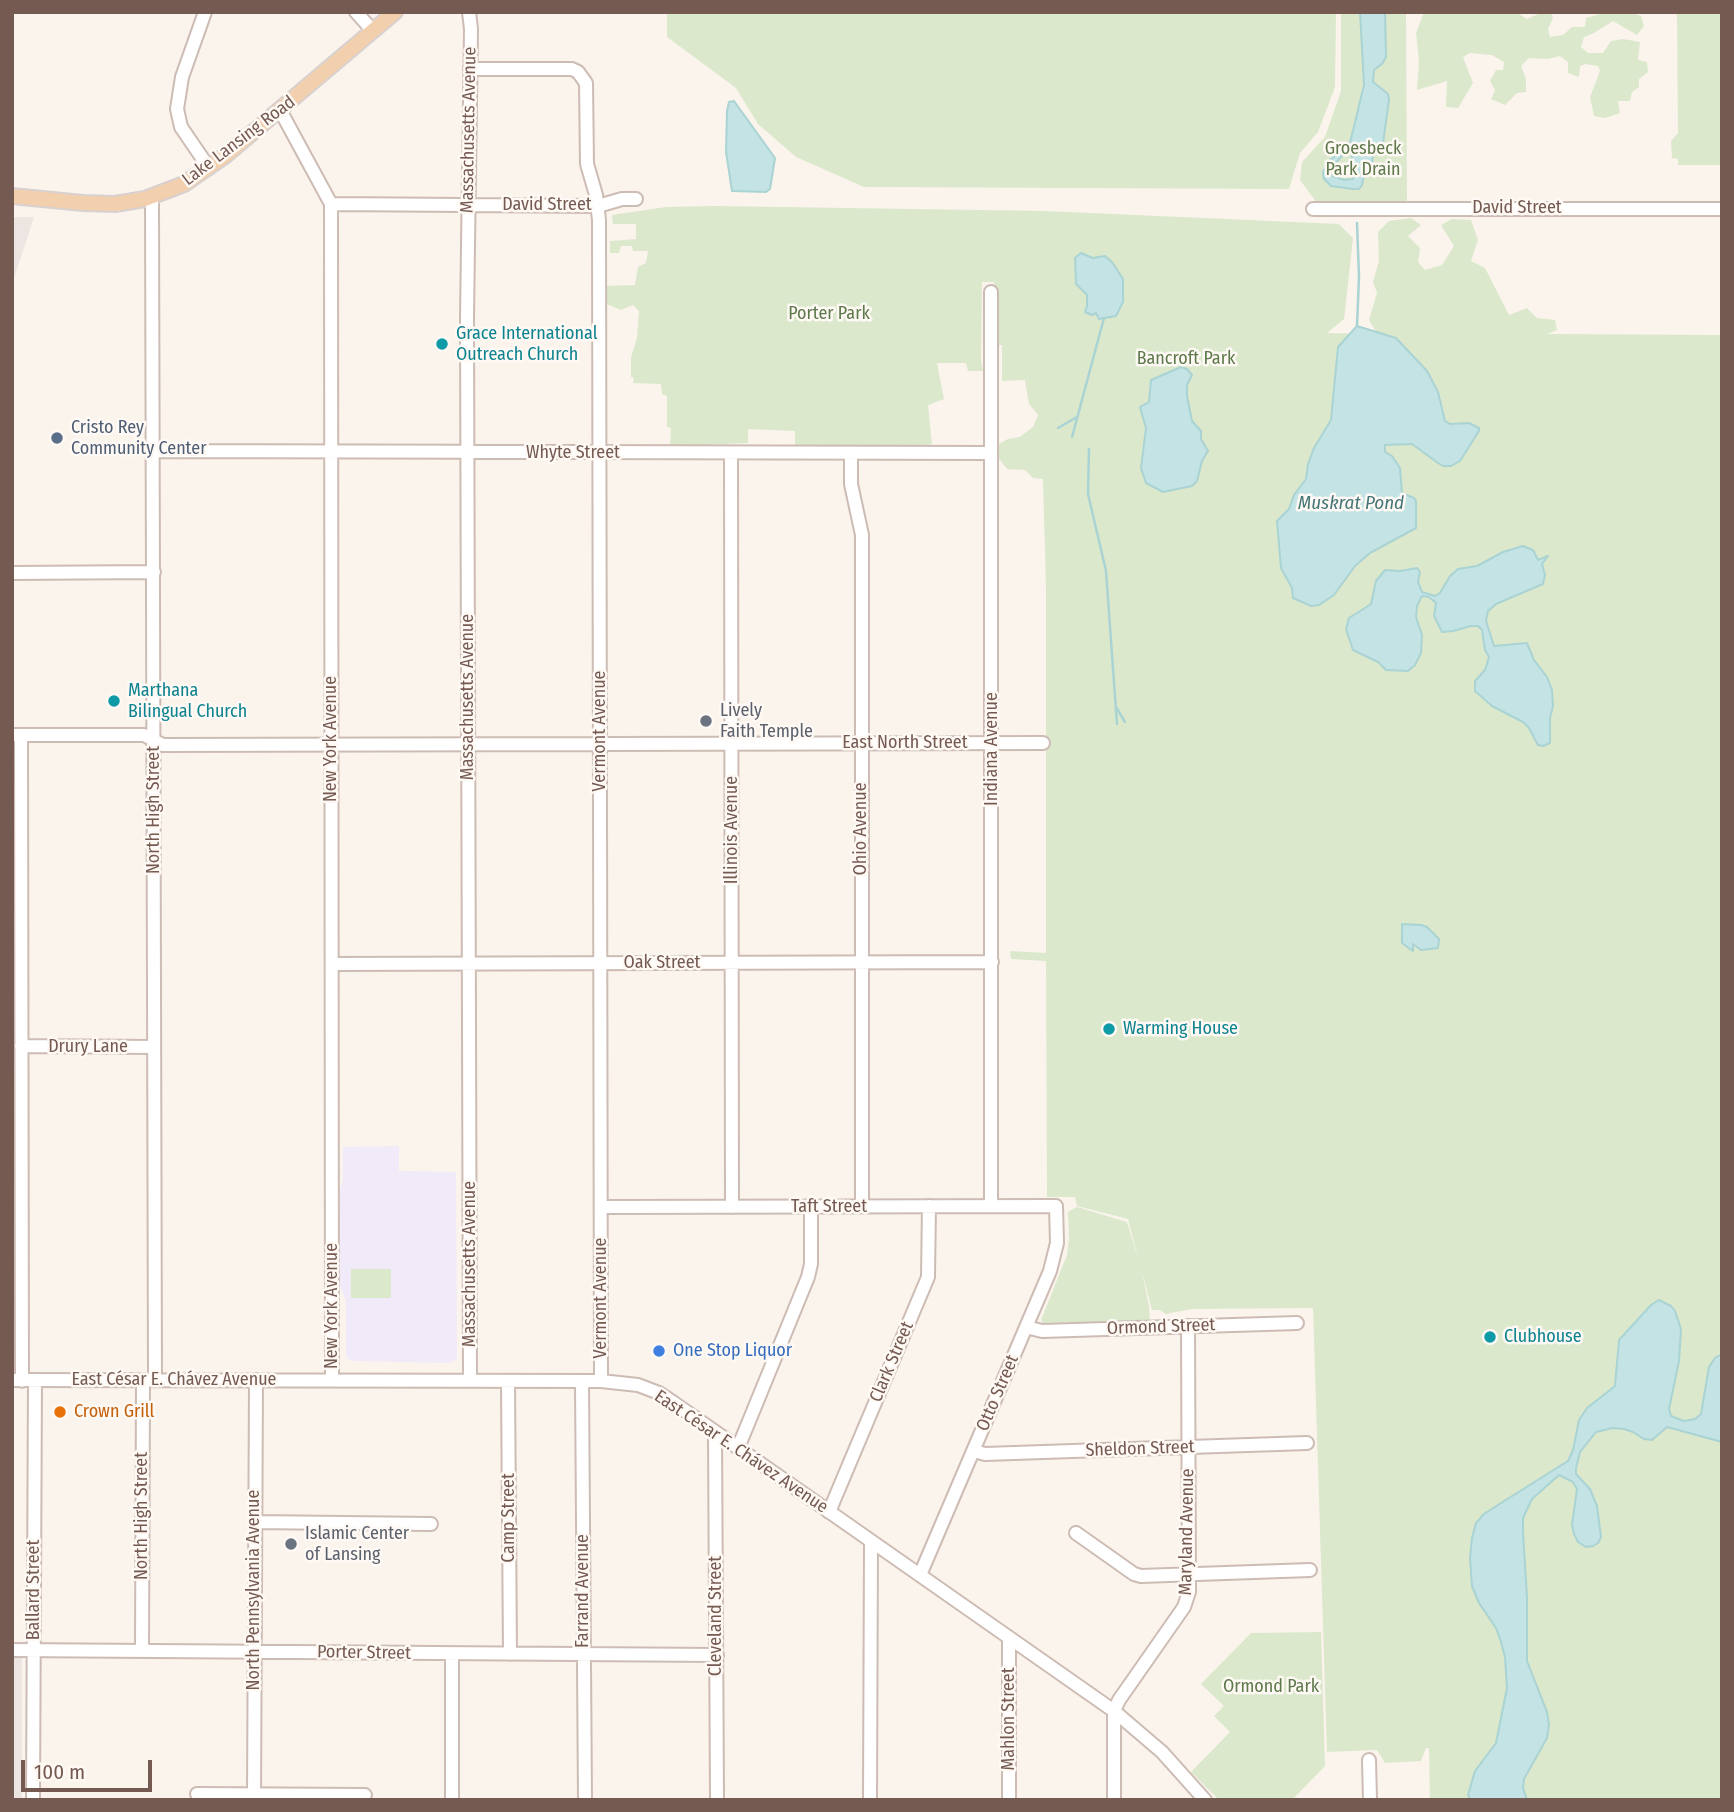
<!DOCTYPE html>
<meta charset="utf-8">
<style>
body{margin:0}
#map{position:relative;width:1734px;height:1812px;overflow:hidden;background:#fbf4ed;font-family:"Fira Sans Condensed",sans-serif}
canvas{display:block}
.frame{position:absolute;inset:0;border:14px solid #755a52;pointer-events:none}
.scale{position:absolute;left:21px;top:1760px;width:131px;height:32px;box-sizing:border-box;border:4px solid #755a52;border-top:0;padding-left:9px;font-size:21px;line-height:24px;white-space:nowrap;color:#755a52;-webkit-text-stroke:5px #fef9f4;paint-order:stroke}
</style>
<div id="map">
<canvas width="1734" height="1812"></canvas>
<div class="frame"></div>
<div class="scale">100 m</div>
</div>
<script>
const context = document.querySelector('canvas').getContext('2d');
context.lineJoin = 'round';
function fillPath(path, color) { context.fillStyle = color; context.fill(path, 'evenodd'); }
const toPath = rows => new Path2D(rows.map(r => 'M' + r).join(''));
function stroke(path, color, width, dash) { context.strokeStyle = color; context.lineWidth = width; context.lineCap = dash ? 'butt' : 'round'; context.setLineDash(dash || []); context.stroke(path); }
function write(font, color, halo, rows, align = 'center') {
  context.font = font + ' "Fira Sans Condensed",sans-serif'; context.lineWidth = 5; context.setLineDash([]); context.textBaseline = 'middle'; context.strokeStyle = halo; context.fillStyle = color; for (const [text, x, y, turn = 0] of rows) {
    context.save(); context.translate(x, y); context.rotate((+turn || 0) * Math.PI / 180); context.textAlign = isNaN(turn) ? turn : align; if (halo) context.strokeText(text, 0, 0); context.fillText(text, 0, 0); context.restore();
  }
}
const industrial = toPath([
 [12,217,34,217,12,285],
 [12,1658,22,1658,22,1800,12,1800]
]);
const education = toPath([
 [399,1146,399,1171,456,1172,457,1358,451,1363,351,1361,346,1356,346,1302,339,1283,339,1194,343,1179,343,1147]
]);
const green = toPath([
 [667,12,1336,12,1335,87,1318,132,1300,153,1289,189,864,187,796,157,758,124,736,88,667,37],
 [1341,12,1406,12,1407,202,1317,203,1300,180,1302,162,1325,137,1341,91],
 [1424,12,1516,12,1527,19,1543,12,1551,12,1553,18,1548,29,1550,37,1563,35,1572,27,1585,27,1586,18,1607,12,1629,12,1641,16,1644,26,1637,35,1613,21,1594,33,1584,37,1581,47,1588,53,1603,53,1611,41,1623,39,1640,42,1638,60,1647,62,1648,72,1639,79,1639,87,1632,92,1630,101,1618,101,1620,113,1605,118,1594,116,1590,97,1600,71,1598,66,1585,64,1580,66,1579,77,1568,73,1568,62,1560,56,1548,59,1529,58,1521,66,1526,79,1526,92,1517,93,1505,105,1491,99,1495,90,1490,81,1496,70,1503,70,1504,62,1492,55,1470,53,1463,57,1473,83,1458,108,1446,107,1447,81,1417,90,1419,61,1416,33],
 [1675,12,1722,12,1722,165,1678,165,1678,159,1672,158,1671,141,1678,133,1677,16],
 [715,206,1045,211,1339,224,1353,238,1344,319,1327,333,1377,334,1369,320,1377,293,1373,282,1379,261,1378,232,1389,221,1411,218,1421,225,1408,236,1420,248,1418,262,1425,270,1442,265,1454,246,1441,225,1452,219,1471,220,1478,240,1471,261,1485,268,1509,315,1527,308,1537,318,1555,320,1557,330,1547,334,1722,335,1722,1800,1430,1800,1429,1748,1426,1748,1421,1761,1385,1763,1377,1750,1327,1752,1313,1308,1192,1309,1166,1314,1160,1310,1152,1310,1142,1272,1149,1306,1150,1321,1043,1323,1041,1320,1067,1255,1069,1238,1068,1212,1077,1207,1127,1222,1138,1258,1128,1219,1077,1206,1075,1197,1047,1197,1046,961,1011,959,1010,951,1046,953,1046,588,1043,479,1033,478,1025,470,1007,469,997,456,997,445,1008,439,1020,437,1033,427,1038,415,1029,404,1025,380,1002,381,1002,345,996,345,994,282,982,282,981,360,983,371,968,371,966,363,937,363,944,399,928,405,932,444,923,446,795,448,795,431,748,429,748,443,670,446,671,428,667,427,667,396,662,394,661,384,633,383,634,378,631,377,631,357,637,338,639,311,633,305,621,310,604,303,604,286,635,285,638,267,646,263,648,251,633,251,632,246,621,246,619,253,610,253,610,241,636,239,636,224,613,224,612,215,666,207],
 [351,1269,391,1269,391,1298,351,1298],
 [1321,1632,1325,1766,1292,1800,1219,1800,1191,1772,1230,1732,1214,1716,1224,1706,1201,1684,1251,1633]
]);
const water = toPath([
 [1360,12,1385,12,1386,57,1382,64,1374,70,1373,82,1388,94,1389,100,1383,143,1373,154,1372,164,1368,172,1364,175,1362,185,1359,189,1353,189,1331,186,1324,179,1323,172,1330,160,1339,153,1342,156,1329,170,1329,175,1344,180,1353,179,1354,173,1349,168,1352,157,1350,143,1364,85,1360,12],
 [734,101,775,158,770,189,766,192,732,191,726,152,727,111,729,102,734,101],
 [1081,253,1093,258,1105,256,1112,262,1123,279,1123,302,1116,316,1099,319,1096,313,1092,315,1085,312,1087,306,1087,295,1076,284,1075,258,1081,253],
 [1357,326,1396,338,1427,371,1438,392,1445,421,1450,424,1469,423,1479,428,1479,431,1460,461,1451,466,1443,466,1438,463,1412,444,1385,445,1385,452,1392,456,1400,468,1402,493,1414,498,1416,501,1416,528,1370,553,1355,566,1334,595,1319,605,1311,606,1293,598,1292,588,1281,568,1277,521,1289,509,1294,495,1306,479,1308,464,1314,448,1331,420,1338,347,1357,326],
 [1181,367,1187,369,1192,375,1187,385,1187,396,1192,421,1201,431,1201,439,1208,451,1202,461,1197,481,1192,486,1163,492,1146,483,1141,468,1146,428,1140,407,1149,402,1151,380,1181,367],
 [1523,546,1533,550,1538,560,1548,556,1542,564,1545,575,1543,584,1496,604,1488,611,1486,621,1494,646,1527,643,1534,660,1547,677,1552,690,1553,706,1550,718,1550,743,1543,746,1538,745,1529,728,1523,722,1492,706,1475,691,1475,681,1485,670,1489,657,1485,650,1482,630,1478,626,1471,626,1453,631,1442,632,1434,616,1436,603,1429,597,1422,596,1417,606,1416,617,1422,635,1421,653,1415,665,1408,671,1386,670,1378,662,1353,650,1346,629,1349,618,1371,604,1376,581,1385,570,1400,571,1417,568,1420,572,1418,582,1422,592,1435,596,1440,593,1450,576,1458,569,1477,566,1503,552,1523,546],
 [1402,924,1421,925,1427,927,1439,939,1438,948,1421,950,1413,944,1413,951,1410,949,1402,943,1402,924],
 [1659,1300,1671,1306,1675,1311,1681,1329,1679,1361,1669,1409,1671,1416,1684,1421,1695,1419,1701,1414,1709,1367,1715,1358,1722,1354,1722,1442,1667,1427,1652,1440,1644,1439,1633,1432,1624,1429,1613,1428,1596,1432,1580,1452,1576,1468,1576,1474,1590,1489,1597,1506,1601,1537,1598,1543,1593,1546,1586,1547,1578,1542,1574,1534,1572,1525,1577,1489,1573,1482,1559,1475,1532,1499,1523,1518,1523,1533,1527,1597,1527,1661,1547,1712,1549,1725,1547,1738,1524,1779,1523,1788,1527,1800,1471,1800,1468,1795,1475,1771,1496,1743,1507,1688,1505,1657,1501,1642,1496,1628,1479,1603,1472,1586,1470,1558,1472,1538,1476,1523,1484,1514,1501,1503,1568,1461,1573,1450,1579,1420,1587,1408,1615,1386,1619,1340,1651,1305,1659,1300]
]);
const stream = toPath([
 [1357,223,1359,277,1357,326],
 [1058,428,1077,417],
 [1072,437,1104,318],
 [1089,449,1088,494,1106,571,1117,724],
 [1116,707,1125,722]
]);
const minor = toPath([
 [205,12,182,77,177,109,181,127,209,168],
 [356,12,373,31],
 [469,12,471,29,467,319,470,1381],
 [470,69,572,69,578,72,586,83,587,164,596,195,599,220,601,1381],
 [280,110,331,204,332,1380],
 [152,197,155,1380],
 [331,204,598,206,622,199,636,199],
 [1313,209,1722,209],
 [991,292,991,1206],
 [154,451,991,453],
 [731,453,732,1207],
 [851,453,851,484,862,535,862,1206],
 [12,573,154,572],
 [12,735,144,735,163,745,1043,743],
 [21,735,22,1381],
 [332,964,992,962],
 [21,1046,154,1047],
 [601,1207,1056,1206,1057,1243,1050,1271,920,1575],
 [1026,1327,1042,1331,1297,1323],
 [12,1380,601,1381,638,1385,659,1393,674,1403,1114,1711,1162,1752,1205,1800],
 [508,1382,510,1654],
 [582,1382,585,1800],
 [715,1432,717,1800],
 [738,1448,808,1277,811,1264,811,1207],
 [974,1451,985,1454,1307,1443],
 [829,1512,928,1277,929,1206],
 [255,1522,431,1524],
 [1076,1533,1134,1574,1141,1576,1310,1570],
 [1009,1638,1009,1800],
 [12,1650,717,1655],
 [142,1651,143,1381],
 [452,1654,452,1800],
 [1369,1760,1370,1800],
 [197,1794,365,1795],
 [33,1800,35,1381],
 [254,1800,256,1380],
 [870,1800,871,1542],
 [1114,1800,1114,1711,1119,1700,1184,1607,1189,1592,1188,1326]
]);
const major = toPath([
 [12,196,83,203,115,204,145,199,184,184,226,155,395,12]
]);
const markers = [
 [442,344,7,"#0f9aa8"],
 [57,438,7,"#5c6f8a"],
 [114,701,7,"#0f9aa8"],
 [706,721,7,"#6b7280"],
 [1109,1029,7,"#0f9aa8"],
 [1490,1337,7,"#0f9aa8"],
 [659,1351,7,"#3f7fe0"],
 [60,1412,7,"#e8710a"],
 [291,1544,7,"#6b7280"]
];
const streetNames = [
 ["Massachusetts Avenue",469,130,-89],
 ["Lake Lansing Road",239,141,-37],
 ["David Street",547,205],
 ["David Street",1517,208],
 ["Whyte Street",573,453],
 ["Massachusetts Avenue",468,697,-90],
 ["Vermont Avenue",600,731,-90],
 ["New York Avenue",331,739,-90],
 ["East North Street",905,743],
 ["Indiana Avenue",992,749,-90],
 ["North High Street",154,810,-90],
 ["Ohio Avenue",861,829,-90],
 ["Illinois Avenue",732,830,-90],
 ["Oak Street",662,963],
 ["Drury Lane",88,1047],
 ["Taft Street",829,1207],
 ["Massachusetts Avenue",470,1264,-90],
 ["Vermont Avenue",601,1298,-90],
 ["New York Avenue",332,1306,-90],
 ["Ormond Street",1161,1327,-2],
 ["Clark Street",892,1362,-67],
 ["East César E. Chávez Avenue",174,1380],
 ["Otto Street",998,1393,-67],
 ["Sheldon Street",1140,1449,-2],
 ["East César E. Chávez Avenue",741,1452,34],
 ["North High Street",142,1516,-90],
 ["Camp Street",509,1518,-90],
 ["Maryland Avenue",1187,1532,-89],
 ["Ballard Street",34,1590,-90],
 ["North Pennsylvania Avenue",254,1590,-90],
 ["Farrand Avenue",583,1591,-90],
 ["Cleveland Street",716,1616,-90],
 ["Porter Street",364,1653,1],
 ["Mahlon Street",1009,1719,-90]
];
const parkNames = [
 ["Groesbeck",1363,149],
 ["Park Drain",1363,170],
 ["Porter Park",829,314],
 ["Bancroft Park",1186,359],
 ["Ormond Park",1271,1687]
];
const cultureNames = [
 ["Grace International",456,334],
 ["Outreach Church",456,355],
 ["Marthana",128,691],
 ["Bilingual Church",128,712],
 ["Warming House",1123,1029],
 ["Clubhouse",1504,1337]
];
const serviceNames = [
 ["Cristo Rey",71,428],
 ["Community Center",71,449]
];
const worshipNames = [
 ["Lively",720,711],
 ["Faith Temple",720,732],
 ["Islamic Center",305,1534],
 ["of Lansing",305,1555]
];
const shopNames = [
 ["One Stop Liquor",673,1351]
];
const foodNames = [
 ["Crown Grill",74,1412]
];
const waterNames = [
 ["Muskrat Pond",1351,504]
];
fillPath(industrial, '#ece5e2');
fillPath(education, '#f1eaf8');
fillPath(green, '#dbe8cc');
fillPath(water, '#c3e3e4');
stroke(water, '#aad3d4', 2);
stroke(stream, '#aad3d4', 2.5);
stroke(minor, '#cdbcb4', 16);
stroke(major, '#d8d1cf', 18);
stroke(minor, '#fff', 12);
stroke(major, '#f2d0ae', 14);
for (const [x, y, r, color] of markers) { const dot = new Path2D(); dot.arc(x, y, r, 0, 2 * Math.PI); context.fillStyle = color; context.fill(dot); stroke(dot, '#fef9f4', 2.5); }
write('18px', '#755a52', '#fef9f4', streetNames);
write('18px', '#5e794b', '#fef9f4', parkNames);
write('18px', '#0d838f', '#fef9f4', cultureNames, 'left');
write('18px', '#4e5e75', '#fef9f4', serviceNames, 'left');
write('18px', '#5b616d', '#fef9f4', worshipNames, 'left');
write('18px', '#366cbe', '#fef9f4', shopNames, 'left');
write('18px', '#c56008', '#fef9f4', foodNames, 'left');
write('italic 19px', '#467678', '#fef9f4', waterNames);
</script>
